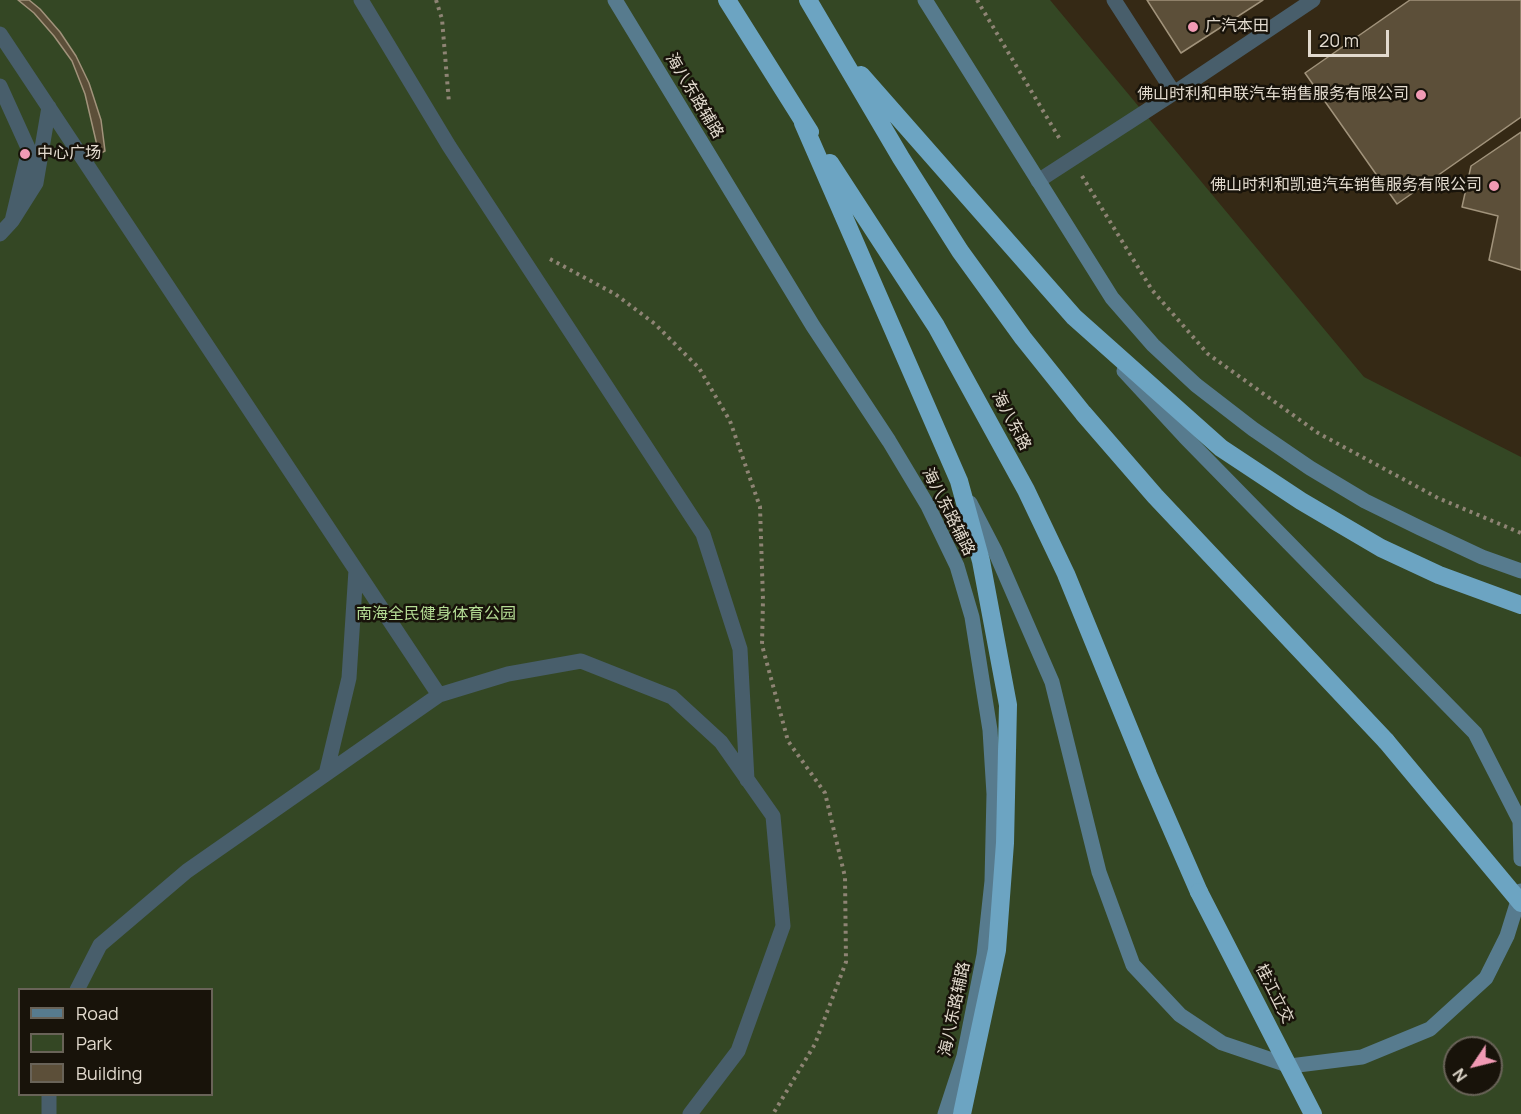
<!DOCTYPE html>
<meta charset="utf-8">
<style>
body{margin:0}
#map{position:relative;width:1521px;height:1114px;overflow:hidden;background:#352915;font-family:Manrope,sans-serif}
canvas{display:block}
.legend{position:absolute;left:18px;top:988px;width:195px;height:108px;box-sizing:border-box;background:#18130a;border:2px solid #696358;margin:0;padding:8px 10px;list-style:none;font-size:18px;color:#e2dace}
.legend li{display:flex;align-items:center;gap:12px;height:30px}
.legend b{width:30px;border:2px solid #696358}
.north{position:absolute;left:1443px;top:1036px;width:60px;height:60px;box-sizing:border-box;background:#18130a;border:2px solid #696358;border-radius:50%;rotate:235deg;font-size:16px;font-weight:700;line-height:24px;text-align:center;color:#e2dace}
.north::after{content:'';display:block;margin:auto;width:21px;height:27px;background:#f19ab4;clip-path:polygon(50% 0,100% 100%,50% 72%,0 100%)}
.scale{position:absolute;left:1308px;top:30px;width:81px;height:27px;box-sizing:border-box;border:3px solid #e2dace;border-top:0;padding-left:8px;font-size:18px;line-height:21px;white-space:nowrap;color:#e2dace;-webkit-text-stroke:4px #18130a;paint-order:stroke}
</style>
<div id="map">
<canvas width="1521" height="1114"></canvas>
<ul class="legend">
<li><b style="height:8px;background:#577b8e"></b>Road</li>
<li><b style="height:16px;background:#344724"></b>Park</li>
<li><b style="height:16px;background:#5c4f39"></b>Building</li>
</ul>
<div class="north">N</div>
<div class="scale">20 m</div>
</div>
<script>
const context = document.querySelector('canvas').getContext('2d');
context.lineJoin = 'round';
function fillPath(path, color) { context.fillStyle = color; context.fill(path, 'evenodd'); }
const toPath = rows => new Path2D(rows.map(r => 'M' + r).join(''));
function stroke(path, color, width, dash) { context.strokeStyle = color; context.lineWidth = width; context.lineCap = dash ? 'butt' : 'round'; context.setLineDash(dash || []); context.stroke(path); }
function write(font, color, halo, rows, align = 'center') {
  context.font = font + ' Manrope,"Noto Sans SC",sans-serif'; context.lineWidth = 5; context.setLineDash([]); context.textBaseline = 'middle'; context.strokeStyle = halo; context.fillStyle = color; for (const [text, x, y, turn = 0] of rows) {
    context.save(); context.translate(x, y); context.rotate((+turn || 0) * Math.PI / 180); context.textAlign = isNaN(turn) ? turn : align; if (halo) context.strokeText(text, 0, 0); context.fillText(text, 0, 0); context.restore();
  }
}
const green = toPath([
 [0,0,1050,0,1364,377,1521,457,1521,1114,0,1114],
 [20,990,212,990,212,1094,20,1094],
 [1455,1048,1491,1048,1491,1084,1455,1084]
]);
const building = toPath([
 [18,0,29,0,40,9,60,32,76,56,89,83,101,120,105,151,99,154,85,94,72,61,54,36,34,13,18,0],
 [1147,0,1263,0,1181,53,1147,0],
 [1410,0,1521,0,1521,117,1397,204,1305,73,1410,0],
 [1521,132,1521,270,1489,260,1498,216,1462,207,1471,166,1521,132]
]);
const path = toPath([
 [436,0,442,19,449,103],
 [977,0,1061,141],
 [1082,176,1152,290,1208,354,1318,433,1438,498,1521,533],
 [550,259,615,294,655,324,699,368,730,421,760,507,763,600,762,645,788,741,825,793,845,877,846,962,815,1044,773,1114]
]);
const lane = toPath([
 [361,0,449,146,703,534,740,649,747,780],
 [1114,0,1174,93,1313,0],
 [0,34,439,695],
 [0,86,29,150,12,221],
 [1038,181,1174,93],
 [0,234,12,221,36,183,49,107],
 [326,774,349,678,356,570],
 [77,990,100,945,187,871,439,695,508,674,581,661,672,697,721,742,773,816,783,926,738,1051,690,1114],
 [49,1114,49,1094]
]);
const secondary = toPath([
 [615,0,813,326,889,441,928,506,957,566,972,617,990,730,994,794,992,881,984,955,964,1056,945,1114],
 [925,0,1112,298,1153,345,1196,385,1253,429,1310,468,1365,501,1420,528,1482,557,1521,571],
 [1124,371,1185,437,1475,733,1520,821,1521,859],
 [970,503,995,551,1052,682,1099,872,1133,965,1180,1015,1222,1043,1290,1066,1362,1057,1430,1029,1486,978,1507,936,1521,891]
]);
const highway = toPath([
 [727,0,810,132],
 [808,0,901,158,960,251,1023,338,1083,413,1155,496,1386,741],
 [861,75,1074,317,1221,448,1301,501,1381,548,1439,575,1521,605],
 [803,123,959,481,981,561,1008,705,1005,843,997,950,962,1114],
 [830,163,936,326,1026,490,1066,574,1148,775,1199,892]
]);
const highwayBridge = toPath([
 [1386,741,1521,903],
 [1199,892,1313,1114]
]);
const markers = [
 [1193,27,6,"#f19ab4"],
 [1421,95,6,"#f19ab4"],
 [25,154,6,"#f19ab4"],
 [1494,186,6,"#f19ab4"]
];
const poiNames = [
 ["广汽本田",1205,27],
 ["佛山时利和申联汽车销售服务有限公司",1409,95,"right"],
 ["中心广场",37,154],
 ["佛山时利和凯迪汽车销售服务有限公司",1482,186,"right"]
];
const streetNames = [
 ["海八东路辅路",694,96,59],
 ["海八东路",1011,421,62],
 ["海八东路辅路",948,512,63],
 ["桂江立交",1274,994,63],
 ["海八东路辅路",955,1009,-78]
];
const parkNames = [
 ["南海全民健身体育公园",436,615]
];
fillPath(green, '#344724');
fillPath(building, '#5c4f39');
stroke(building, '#a1937b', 1.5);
stroke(path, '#8e8474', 4, [3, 4.5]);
stroke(lane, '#485e6b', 15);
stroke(secondary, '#577b8e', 15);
stroke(highway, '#6ca4c2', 18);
stroke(highwayBridge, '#6ca4c2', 18);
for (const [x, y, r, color] of markers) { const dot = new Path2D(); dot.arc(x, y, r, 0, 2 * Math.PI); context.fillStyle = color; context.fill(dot); stroke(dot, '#18130a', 2); }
write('16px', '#e2dace', '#18130a', poiNames, 'left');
write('16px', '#e2dace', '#18130a', streetNames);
write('16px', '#b4dc94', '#18130a', parkNames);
</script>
